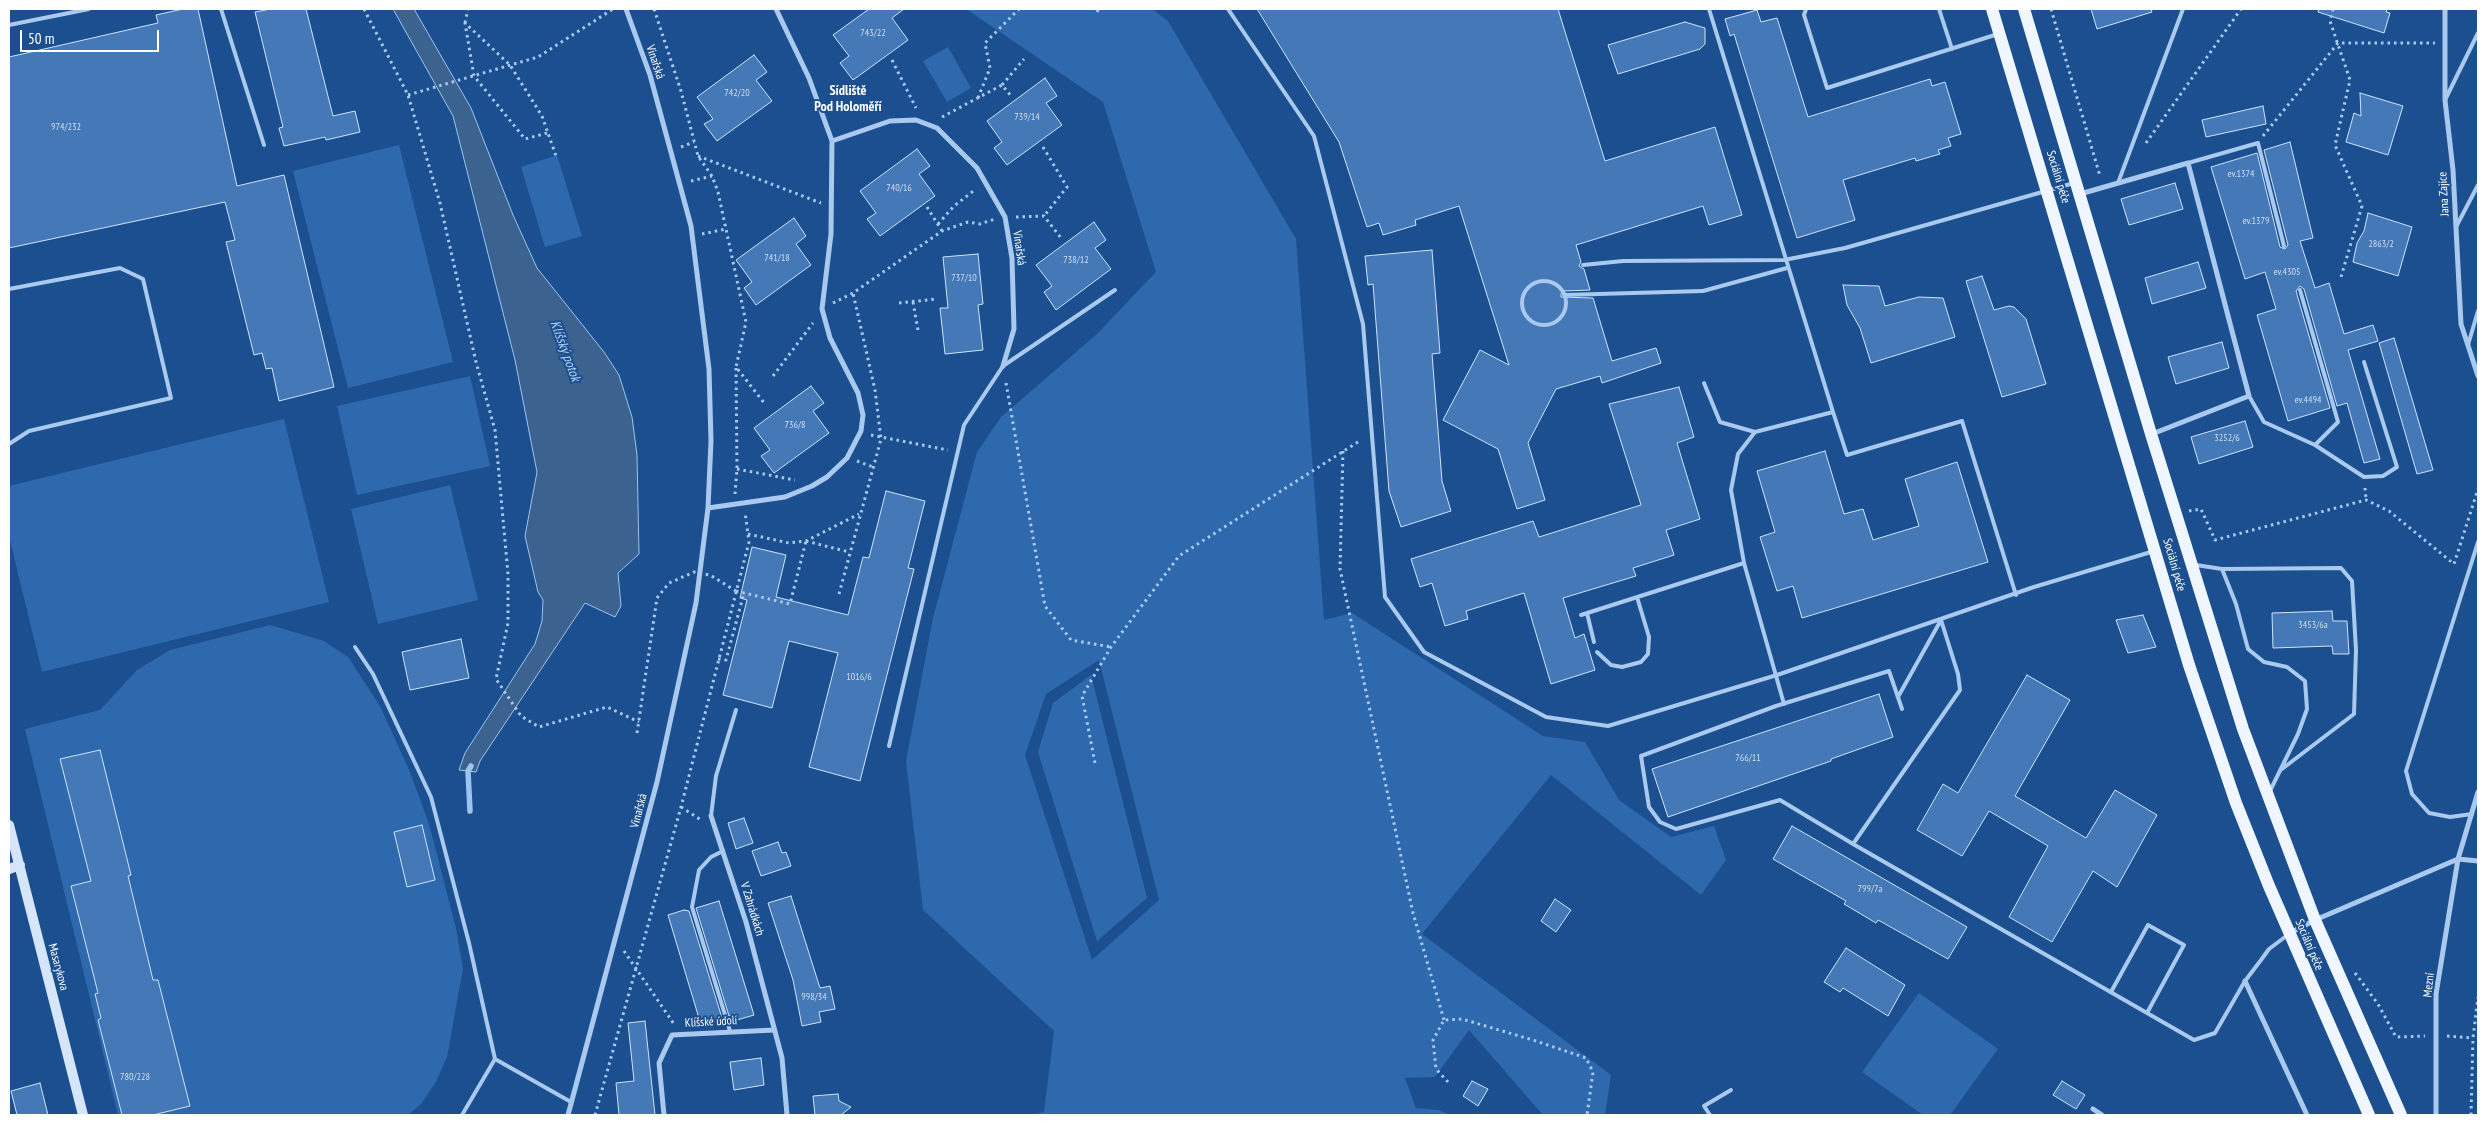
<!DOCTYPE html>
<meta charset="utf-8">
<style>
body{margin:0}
#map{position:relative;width:2487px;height:1124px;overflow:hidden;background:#1b4f8f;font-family:"PT Sans Narrow",sans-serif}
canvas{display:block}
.frame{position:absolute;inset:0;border:10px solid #fff;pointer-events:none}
.scale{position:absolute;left:20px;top:30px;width:139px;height:22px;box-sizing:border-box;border:2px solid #fff;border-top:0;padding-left:6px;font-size:15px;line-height:18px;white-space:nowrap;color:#fff;-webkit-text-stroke:4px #1b4f8f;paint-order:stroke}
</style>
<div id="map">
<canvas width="2487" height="1124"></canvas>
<div class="frame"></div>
<div class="scale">50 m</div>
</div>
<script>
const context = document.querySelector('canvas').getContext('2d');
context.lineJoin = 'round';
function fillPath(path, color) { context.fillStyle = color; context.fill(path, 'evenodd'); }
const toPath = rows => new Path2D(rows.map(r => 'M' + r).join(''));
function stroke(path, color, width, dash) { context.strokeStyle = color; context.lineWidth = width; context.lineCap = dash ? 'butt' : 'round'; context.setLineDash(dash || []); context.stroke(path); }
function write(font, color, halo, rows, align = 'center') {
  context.font = font + ' "PT Sans Narrow",sans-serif'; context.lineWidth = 4; context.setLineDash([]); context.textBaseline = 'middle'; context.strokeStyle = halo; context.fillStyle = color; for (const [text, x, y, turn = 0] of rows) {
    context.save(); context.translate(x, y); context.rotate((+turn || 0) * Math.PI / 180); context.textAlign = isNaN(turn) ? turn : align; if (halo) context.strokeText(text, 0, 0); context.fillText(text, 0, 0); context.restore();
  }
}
const green = toPath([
 [966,9,1152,9,1168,21,1296,239,1324,620,1352,613,1543,736,1585,742,1619,800,1671,837,1714,826,1726,860,1701,895,1551,775,1422,934,1611,1075,1605,1115,1543,1115,1469,1030,1435,1077,1405,1078,1416,1108,1439,1110,1450,1115,1031,1115,1044,1112,1054,1031,923,910,906,761,933,618,977,452,1001,417,1097,334,1156,272,1103,102],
 [1099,660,1159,900,1092,960,1025,755,1046,694],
 [948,47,971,88,947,102,923,61],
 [399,145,453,362,348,388,293,171],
 [557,155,582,236,545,247,521,167],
 [470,376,490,466,357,495,337,406],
 [284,419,329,602,42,672,9,536,9,486],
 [450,485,478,600,378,624,351,509],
 [270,625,324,641,348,657,380,706,410,772,429,824,456,928,463,969,447,1057,436,1082,421,1104,408,1115,118,1115,25,729,100,710,137,670,170,650],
 [1091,675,1147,898,1097,941,1038,752,1053,703],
 [1919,993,1998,1049,1950,1115,1923,1115,1862,1072]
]);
const water = toPath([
 [393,9,414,9,471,108,513,215,537,268,604,352,619,375,632,417,637,455,639,554,618,573,621,606,615,617,585,603,480,761,476,772,459,770,465,753,535,644,542,621,543,600,538,592,525,536,537,472,515,360,453,116,393,9]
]);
const stream = toPath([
 [470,811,468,771,471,766]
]);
const building = toPath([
 [183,9,198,9,237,186,284,175,334,387,279,401,272,368,266,369,262,353,254,355,226,242,235,240,225,202,9,248,9,57,158,23,156,15,183,9],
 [271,9,306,9,333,116,355,111,360,132,326,140,325,137,284,146,279,128,283,127,255,12,271,9],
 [869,9,904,9,892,18,908,40,853,80,840,63,849,56,833,35,869,9],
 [1257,9,1558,9,1605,161,1715,127,1742,215,1709,225,1703,206,1576,245,1581,262,1579,266,1584,269,1590,290,1563,291,1561,294,1561,297,1593,298,1612,361,1656,348,1661,363,1602,383,1600,376,1556,389,1528,443,1545,500,1517,509,1498,449,1443,420,1480,350,1509,365,1459,206,1415,220,1416,225,1383,235,1379,223,1367,227,1339,142,1257,9],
 [2091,9,2151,9,2152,12,2097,29,2091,9],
 [2319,9,2387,9,2386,12,2390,13,2384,33,2318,12,2319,9],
 [1757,10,1761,22,1777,18,1808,117,1930,79,1932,86,1945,82,1961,134,1948,138,1951,146,1938,150,1940,154,1916,161,1915,158,1843,180,1855,220,1797,238,1734,34,1730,36,1725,19,1757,10],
 [1685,22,1705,28,1705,44,1700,49,1618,74,1608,45,1685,22],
 [754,55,767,72,756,80,772,101,717,141,704,124,713,119,697,97,754,55],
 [1045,78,1057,96,1046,103,1062,125,1007,165,994,148,1002,142,987,121,1045,78],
 [2360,93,2403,106,2388,155,2346,142,2354,113,2361,116,2360,93],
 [2263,106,2266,124,2206,137,2202,120,2263,106],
 [2290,142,2313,238,2300,241,2315,288,2329,283,2344,334,2373,325,2378,341,2348,350,2380,459,2364,463,2347,403,2337,406,2304,289,2300,286,2296,291,2330,408,2288,421,2257,315,2276,309,2265,272,2245,279,2211,167,2257,153,2280,247,2285,249,2288,245,2264,150,2290,142],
 [917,149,930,166,919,174,935,196,880,236,867,219,876,213,860,191,917,149],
 [2175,183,2183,209,2129,225,2121,199,2175,183],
 [2368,213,2412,227,2398,276,2353,262,2357,243,2364,231,2368,213],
 [794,218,806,236,796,244,811,265,756,305,744,288,752,282,736,260,794,218],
 [1094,222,1106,240,1095,248,1111,269,1056,310,1044,292,1052,286,1036,265,1094,222],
 [1432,250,1440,353,1432,354,1442,481,1451,511,1401,527,1389,491,1373,284,1368,285,1365,256,1432,250],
 [978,254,983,304,978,305,983,350,945,354,940,308,948,308,943,257,978,254],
 [2198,262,2206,288,2152,304,2145,278,2198,262],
 [1982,276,1994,310,2009,306,2014,307,2026,319,2046,384,2002,397,1966,281,1982,276],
 [1843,285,1879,286,1885,306,1919,297,1943,298,1955,337,1871,363,1860,328,1847,305,1843,285],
 [2394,338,2433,470,2417,474,2379,343,2394,338],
 [2222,342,2229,368,2176,384,2168,357,2222,342],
 [811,386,824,403,813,411,829,433,774,473,761,456,770,450,754,428,811,386],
 [1679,387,1694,437,1677,443,1700,519,1666,530,1674,555,1633,568,1636,576,1563,598,1575,638,1584,634,1595,670,1551,684,1524,593,1466,611,1468,619,1445,626,1432,583,1420,587,1411,559,1533,521,1539,537,1641,505,1609,404,1679,387],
 [2245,421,2253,447,2199,464,2191,437,2245,421],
 [1825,451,1844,514,1863,509,1873,540,1919,526,1905,479,1957,462,1988,562,1802,618,1793,586,1777,591,1760,537,1775,532,1757,471,1825,451],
 [886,491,925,501,908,568,914,569,860,781,809,767,838,653,789,641,772,708,723,695,747,600,740,598,752,547,786,555,776,597,848,615,863,557,869,558,886,491],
 [2332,611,2333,621,2347,621,2349,654,2333,654,2332,646,2273,648,2272,613,2332,611],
 [2143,615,2156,647,2128,653,2116,620,2143,615],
 [461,639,469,678,410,690,402,652,461,639],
 [2027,675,2070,700,2015,796,2086,838,2115,790,2157,815,2117,887,2093,871,2052,942,2009,917,2048,846,1989,811,1962,856,1917,830,1943,784,1958,793,2027,675],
 [1879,694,1893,737,1831,759,1831,761,1668,817,1652,769,1879,694],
 [100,750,131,875,128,876,153,980,158,980,190,1106,153,1115,122,1115,98,1020,101,1018,95,994,98,993,71,886,91,881,60,759,100,750],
 [744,818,753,843,736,849,728,823,744,818],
 [422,825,435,880,407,887,394,832,422,825],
 [1792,826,1967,927,1948,959,1878,920,1876,923,1844,904,1846,901,1773,859,1792,826],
 [778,842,782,853,786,852,791,866,761,876,752,851,778,842],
 [791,896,820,988,830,986,835,1009,819,1012,821,1022,802,1026,793,980,768,903,791,896],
 [1555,899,1571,910,1556,932,1541,921,1555,899],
 [719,901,754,1015,737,1020,735,1014,729,1016,696,908,719,901],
 [684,910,689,911,722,1018,701,1025,668,915,684,910],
 [1846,948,1905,985,1888,1016,1843,988,1840,992,1824,982,1846,948],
 [645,1021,655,1115,619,1115,616,1083,634,1081,628,1023,645,1021],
 [761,1058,764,1085,734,1090,730,1062,761,1058],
 [1472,1081,1488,1089,1478,1106,1463,1096,1472,1081],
 [2062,1081,2085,1095,2076,1109,2053,1095,2062,1081],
 [40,1083,48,1115,17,1115,11,1091,40,1083],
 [838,1094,839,1101,851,1107,841,1115,815,1115,813,1096,838,1094]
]);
const path = toPath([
 [364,9,408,95,440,203,476,362,495,430,508,574,508,623,496,679,521,716,539,727,607,707,639,722],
 [654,9,681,91,698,156,712,176,718,192,746,322,736,367],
 [2051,9,2100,176],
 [2333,9,2330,21,2350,80,2335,145,2362,206,2341,277],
 [1097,12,1099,9],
 [465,23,468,9],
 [892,60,916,108],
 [1002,85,1024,59],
 [408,95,538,57,613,9],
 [978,98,990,68,985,43,1019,9],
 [942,117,1002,85,1011,96],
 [547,133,525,139,474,76,465,23,510,65,542,116,556,156],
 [2263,136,2338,43,2435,43],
 [2146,143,2241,9],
 [681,147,694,142],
 [1043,147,1067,187,1044,216],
 [698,156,821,203],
 [691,181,712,176],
 [927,207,942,231],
 [1016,217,1044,216,1061,238],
 [938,224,954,206,976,189],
 [702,234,726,229],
 [913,302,918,330],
 [833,303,853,293,942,231,968,222,980,224,995,219],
 [899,303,936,299],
 [773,376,813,323],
 [1006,383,1045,606,1071,640,1111,647],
 [871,435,948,450],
 [1343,451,1340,569,1413,913,1444,1020],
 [857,461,873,467],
 [737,469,795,480],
 [2365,488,2366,500],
 [735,494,737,469,736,367,765,404],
 [2189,511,2201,509,2215,540,2366,500,2389,511,2454,564,2478,489],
 [748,534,789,543,806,541,859,514],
 [806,541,849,552],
 [736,591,790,604,806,541],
 [839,594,881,439,875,390,853,293],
 [718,659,726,660,744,593],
 [637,733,657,598],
 [1095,763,1082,696,1111,647,1179,556,1361,440],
 [681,807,701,820],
 [624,951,674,1024],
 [2355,973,2378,1004,2396,1037,2425,1036],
 [2447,1036,2473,1038],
 [1448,1082,1436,1069,1433,1040,1444,1020,1462,1019,1536,1041,1586,1058,1593,1072,1587,1115],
 [595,1115,681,807,749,542,745,512],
 [2471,1115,2473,1038,2478,997]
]);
const lane = toPath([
 [221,9,264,145],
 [1228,9,1314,136,1363,324,1385,597,1424,652,1546,717,1608,726,1777,675,2034,587,2151,552],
 [1709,9,1833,412,1755,432,1738,454,1731,490,1744,563,1784,704],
 [1806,9,1804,15,1827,88,1998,34],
 [1939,9,1952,49],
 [9,25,89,9],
 [2445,100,2478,33],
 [2188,163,2258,143,2284,246],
 [2118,183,2183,9],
 [2456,227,2478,185],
 [1583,265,1623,261,1784,260,1845,248,2074,183],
 [9,289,120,268,143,279,171,398,29,431,9,444],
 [1703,291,1787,268],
 [2468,345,2478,311],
 [1704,383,1720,422,1755,432],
 [2249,396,2264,422,2315,445,2338,422,2300,290],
 [1833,412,1847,455,1962,421,2016,595],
 [2315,445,2364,477,2383,476,2397,467,2364,362],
 [2196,565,2222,569,2236,604,2248,649,2264,662,2287,667,2305,681,2307,709,2298,734,2270,791],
 [2222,569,2341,568,2352,581,2356,650,2354,714,2282,769],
 [1587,613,1594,642],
 [1581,615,1744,563],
 [1941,620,1958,674,1960,690,1853,844,2194,1040,2215,1033,2245,981,2261,960,2269,949,2289,934],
 [355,647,373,674,431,797,469,943,495,1059,571,1102],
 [1597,652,1611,665,1622,667,1641,662,1648,654,1649,637,1637,597],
 [1898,697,1941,620],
 [889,746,964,425,1003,366,1115,290],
 [2472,814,2450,817,2429,813,2412,794,2406,771,2478,542],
 [711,816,716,776,736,710],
 [1853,844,1780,800,1676,829,1660,822,1649,807,1641,756,1776,706,1889,671,1902,709],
 [723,851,711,857,699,870,692,907,730,1031],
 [2111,992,2148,925,2184,945,2147,1013],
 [462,1115,495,1059],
 [1710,1115,1704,1106,1731,1090]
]);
const street = toPath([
 [2445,9,2445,100,2453,170,2461,324,2478,376],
 [832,141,890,121,916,120,937,128,977,168,1005,217,1012,258,1014,329,1003,366],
 [2080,194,2188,163,2249,396,2152,434],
 [708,508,785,497,812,486,827,477,847,458,861,431,863,415,858,393,830,338,822,309,831,234,832,141,809,78,776,9],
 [711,816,746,922,782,1058,787,1115],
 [2290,933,2315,920,2458,859,2478,861],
 [2245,981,2307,1115],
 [2093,1109,2102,1115],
 [568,1115,657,782,696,603,708,508,711,441,709,369,691,226,650,75,626,9],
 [664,1115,659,1063,672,1035,774,1030],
 [2436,1115,2436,994,2458,859,2478,792]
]);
const secondary = toPath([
 [9,825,83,1115],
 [9,869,20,865]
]);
const primary = toPath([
 [1992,9,2189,665,2236,803,2269,886,2369,1115],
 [2024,9,2151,434,2243,729,2315,920,2401,1115]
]);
const pathBridge = toPath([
 [657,598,669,583,694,572,710,575,736,591]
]);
const laneBridge = toPath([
 '1522 303a22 22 0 1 1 44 0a22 22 0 1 1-44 0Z',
 [1564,295,1703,291]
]);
const numberNames = [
 ["743/22",873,33],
 ["742/20",737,93],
 ["739/14",1027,117],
 ["974/232",66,127],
 ["ev.1374",2241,174],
 ["740/16",899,188],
 ["ev.1379",2256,221],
 ["2863/2",2381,244],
 ["741/18",777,258],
 ["738/12",1076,260],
 ["ev.4305",2287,272],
 ["737/10",964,278],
 ["ev.4494",2308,400],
 ["736/8",795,425],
 ["3252/6",2227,438],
 ["3453/6a",2313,625],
 ["1016/6",859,677],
 ["766/11",1748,758],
 ["799/7a",1870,889],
 ["998/34",814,997],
 ["780/228",135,1077]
];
const streetNames = [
 ["Vinařská",655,62,72],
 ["Sociální péče",2058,177,73],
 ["Jana Zajíce",2444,194,-93],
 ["Vinařská",1019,248,82],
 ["Sociální péče",2174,565,74],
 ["Vinařská",639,811,-75],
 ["V Zahrádkách",752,909,73],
 ["Sociální péče",2309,945,67],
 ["Masarykova",58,967,75],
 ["Mezní",2429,985,-84],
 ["Klíšské údolí",711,1022,-3]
];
const neighbourhoodNames = [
 ["Sídliště",848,91],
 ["Pod Holoměří",848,107]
];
const waterNames = [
 ["Klíšský potok",565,351,70]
];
fillPath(green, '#2e69ad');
fillPath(water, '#3c6290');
stroke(water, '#9cc4f0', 1);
stroke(stream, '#9cc4f0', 5.5);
fillPath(building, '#4478b7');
stroke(building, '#cfe3fa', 1);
stroke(path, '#a9c9ee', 3, [2.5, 4]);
stroke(lane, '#a9c9ee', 4);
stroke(street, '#a9c9ee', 5);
stroke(secondary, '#d6e6fa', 10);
stroke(primary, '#f0f6ff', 12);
stroke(pathBridge, '#a9c9ee', 3, [2.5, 4]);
stroke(laneBridge, '#a9c9ee', 4);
write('10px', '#d0dded', null, numberNames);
write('12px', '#fff', '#1b4f8f', streetNames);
write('bold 14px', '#fff', '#1b4f8f', neighbourhoodNames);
write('italic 14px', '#b5d3f5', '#1b4f8f', waterNames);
</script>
